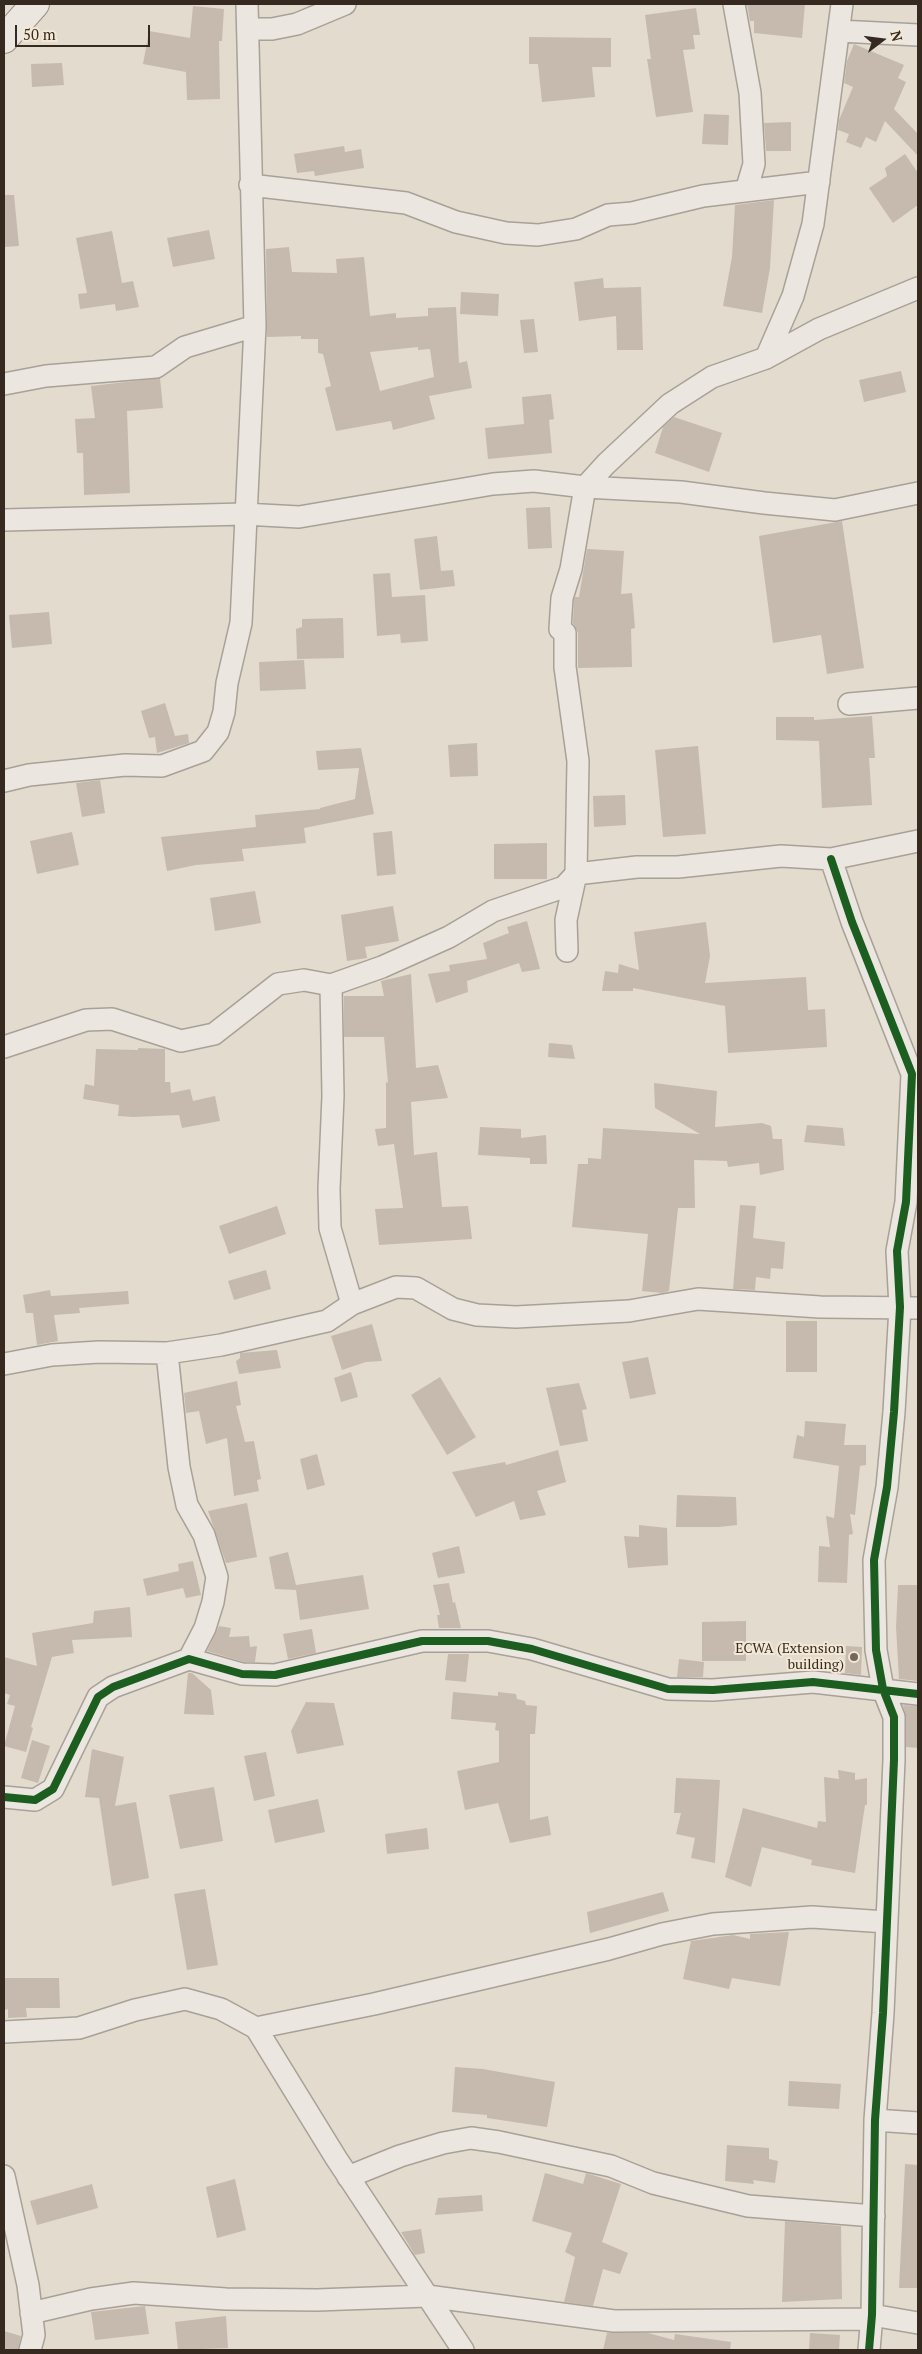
<!DOCTYPE html>
<style>
body{margin:0}
#map{position:relative;width:922px;height:2354px;overflow:hidden;background:#e3dbce;font-family:"PT Serif",serif}
canvas{display:block}
.frame{position:absolute;inset:0;border:5px solid #362920;pointer-events:none}
.north{position:absolute;left:857px;top:15px;width:50px;height:50px;-webkit-text-stroke:4px #f3e8d5;paint-order:stroke;rotate:75deg;font-size:14px;font-weight:700;line-height:20px;text-align:center;color:#362920}
.north::after{content:'';display:block;margin:auto;width:18px;height:22px;background:#362920;clip-path:polygon(50% 0,100% 100%,50% 72%,0 100%)}
.scale{position:absolute;left:15px;top:25px;width:135px;height:22px;box-sizing:border-box;border:2px solid #362920;border-top:0;padding-left:6px;font-size:15px;line-height:18px;white-space:nowrap;color:#362920;-webkit-text-stroke:4px #f3e8d5;paint-order:stroke}
</style>
<div id="map">
<canvas width="922" height="2354"></canvas>
<div class="frame"></div>
<div class="north">N</div>
<div class="scale">50 m</div>
</div>
<script>
const context = document.querySelector('canvas').getContext('2d');
context.lineJoin = 'round';
function fillPath(path, color) { context.fillStyle = color; context.fill(path, 'evenodd'); }
const toPath = rows => new Path2D(rows.map(r => 'M' + r).join(''));
function stroke(path, color, width, dash) { context.strokeStyle = color; context.lineWidth = width; context.lineCap = dash ? 'butt' : 'round'; context.setLineDash(dash || []); context.stroke(path); }
function write(font, color, halo, rows, align = 'center') {
  context.font = font + ' "PT Serif",serif'; context.lineWidth = 4; context.setLineDash([]); context.textBaseline = 'middle'; context.strokeStyle = halo; context.fillStyle = color; for (const [text, x, y, turn = 0] of rows) {
    context.save(); context.translate(x, y); context.rotate((+turn || 0) * Math.PI / 180); context.textAlign = isNaN(turn) ? turn : align; if (halo) context.strokeText(text, 0, 0); context.fillText(text, 0, 0); context.restore();
  }
}
const building = toPath([
 [747,4,805,4,802,38,754,33,754,21,750,21],
 [193,6,224,9,222,41,219,41,220,99,187,100,186,72,143,64,149,31,190,38],
 [696,8,700,35,693,35,695,49,683,50,693,112,656,117,647,59,651,59,645,15],
 [529,37,611,38,611,67,592,67,595,97,542,102,538,64,529,64],
 [854,44,904,65,898,78,906,82,894,109,918,134,918,156,885,121,876,142,866,137,861,148,846,142,849,134,838,130,839,120,853,87,844,83,847,61],
 [62,63,64,85,32,87,31,64],
 [704,114,729,115,728,145,702,144],
 [791,122,791,151,766,151,764,123],
 [344,146,345,152,361,149,364,168,315,176,314,171,297,173,294,154],
 [905,154,918,173,918,205,893,223,869,188,887,176,885,168],
 [4,195,14,195,19,246,4,247],
 [774,200,770,268,762,313,723,306,732,257,735,205],
 [209,230,215,259,173,267,167,238],
 [112,231,122,283,133,281,139,307,116,311,115,304,80,309,78,294,87,293,76,238],
 [289,247,292,272,337,273,336,259,364,257,370,316,396,313,396,318,428,316,428,308,456,307,459,363,467,361,472,388,429,396,435,419,393,430,391,421,336,431,325,388,331,386,323,354,318,353,318,339,301,339,301,336,267,337,266,249],
 [418,347,418,350,430,349,434,377,380,391,370,352],
 [603,278,604,288,641,287,643,350,617,350,616,316,579,321,574,282],
 [461,292,499,294,498,316,460,314],
 [534,319,538,352,524,353,520,320],
 [901,371,906,392,864,402,859,380],
 [160,378,163,408,127,411,130,493,84,495,83,453,77,453,75,419,95,418,91,386],
 [551,394,554,419,549,420,552,453,488,459,485,428,524,424,522,397],
 [674,417,722,433,709,472,655,453,663,427],
 [550,507,552,548,528,549,526,508],
 [842,521,864,668,827,674,821,635,773,643,759,536],
 [437,536,441,571,453,570,455,586,420,590,414,539],
 [587,549,624,551,621,594,632,593,635,628,631,629,632,667,578,668,578,633,573,623,574,600,575,597,579,597],
 [390,573,392,597,425,595,428,641,401,643,400,634,377,636,373,574],
 [49,612,52,644,12,648,9,615],
 [343,618,344,658,297,659,296,629,302,627,302,619],
 [304,660,306,689,260,691,259,662],
 [165,703,175,736,188,734,189,743,157,753,155,737,149,738,141,711],
 [872,716,875,758,869,758,872,805,822,808,819,741,776,740,776,717,814,717,814,720],
 [477,743,478,776,450,777,448,745],
 [698,746,706,834,663,837,655,750],
 [361,748,374,814,304,828,306,843,242,849,244,861,196,865,167,871,161,837,256,827,255,815,320,809,320,808,355,799,359,768,318,770,316,751],
 [100,780,105,813,82,817,76,783],
 [625,795,626,825,594,827,593,796],
 [392,831,396,874,377,876,373,833],
 [72,832,79,865,37,874,30,841],
 [547,843,547,879,494,879,494,844],
 [255,891,261,923,215,931,210,898],
 [393,906,399,941,365,947,367,958,347,961,341,915],
 [527,921,540,969,522,972,519,963,467,981,468,992,436,1003,428,974,450,971,449,965,487,959,483,943,509,933,507,927],
 [706,922,710,956,705,983,806,977,808,1010,825,1009,827,1047,728,1053,725,1006,633,988,633,991,602,991,605,971,618,973,619,964,639,970,634,932],
 [411,974,416,1068,438,1065,448,1098,411,1102,414,1155,437,1152,442,1207,468,1206,472,1239,379,1245,375,1209,403,1208,394,1144,378,1146,375,1129,386,1128,386,1082,388,1083,384,1037,344,1037,344,996,384,996,381,981],
 [549,1043,572,1045,575,1059,548,1057],
 [138,1048,165,1049,165,1082,170,1082,171,1093,190,1089,193,1101,215,1096,220,1121,182,1128,179,1115,133,1117,118,1116,119,1105,83,1099,85,1084,94,1086,96,1049,138,1050],
 [654,1083,717,1091,715,1127,762,1123,771,1126,773,1139,782,1139,784,1170,760,1175,759,1163,728,1167,727,1161,694,1160,695,1208,678,1208,669,1291,662,1293,642,1291,648,1234,572,1227,578,1164,588,1164,588,1158,601,1159,603,1128,700,1134,655,1108],
 [807,1125,843,1128,845,1146,804,1142],
 [480,1127,521,1129,521,1138,546,1135,547,1164,530,1164,530,1158,478,1155],
 [740,1205,756,1206,753,1238,785,1242,783,1269,771,1268,770,1279,756,1277,755,1290,733,1289],
 [277,1206,286,1234,229,1254,219,1226],
 [266,1270,271,1289,234,1300,228,1281],
 [50,1290,51,1296,128,1291,129,1304,79,1308,80,1313,54,1315,58,1341,37,1345,33,1313,26,1313,23,1295],
 [786,1321,817,1321,817,1372,786,1372],
 [372,1324,382,1361,366,1362,342,1370,331,1336],
 [277,1350,281,1368,239,1374,236,1361,240,1358,240,1353],
 [648,1357,656,1394,630,1399,622,1362],
 [351,1372,358,1397,341,1402,334,1378],
 [440,1377,476,1437,447,1455,411,1395],
 [237,1381,241,1405,236,1406,245,1442,254,1441,261,1479,257,1480,259,1491,234,1496,227,1438,206,1444,199,1411,186,1413,184,1393],
 [579,1383,587,1409,582,1410,588,1441,560,1446,546,1388],
 [805,1421,846,1424,844,1445,866,1445,866,1465,860,1466,855,1515,850,1514,853,1534,849,1535,847,1583,818,1582,819,1546,830,1547,826,1516,834,1518,839,1466,793,1458,797,1435,804,1437],
 [558,1450,566,1482,537,1491,546,1515,520,1520,514,1501,476,1517,452,1472,505,1462,506,1465],
 [317,1454,325,1485,307,1490,300,1459],
 [677,1495,736,1497,737,1525,719,1527,676,1527],
 [247,1503,257,1557,226,1563,208,1511],
 [639,1525,667,1528,668,1565,628,1568,624,1536,639,1537],
 [459,1546,465,1573,438,1578,432,1553],
 [288,1552,296,1585,363,1575,369,1609,300,1620,296,1590,275,1589,269,1557],
 [193,1561,201,1595,186,1598,183,1588,147,1596,143,1579,179,1571,178,1564],
 [449,1583,453,1603,455,1602,461,1628,439,1628,437,1615,440,1615,433,1585],
 [898,1585,918,1585,918,1681,899,1679,896,1627],
 [130,1607,132,1637,72,1640,74,1653,52,1657,31,1727,33,1728,26,1752,4,1746,15,1706,7,1704,10,1695,4,1693,4,1657,37,1666,32,1633,93,1623,94,1611],
 [746,1621,746,1661,702,1661,702,1622],
 [219,1626,231,1628,229,1637,249,1636,250,1647,257,1646,255,1662,244,1662,207,1651],
 [312,1629,316,1653,288,1659,283,1634],
 [846,1646,862,1647,861,1675,845,1673],
 [448,1654,469,1654,466,1682,445,1680],
 [679,1659,704,1662,703,1677,677,1677],
 [188,1673,192,1673,211,1690,214,1715,184,1714],
 [453,1692,498,1696,498,1692,516,1694,517,1699,525,1701,526,1705,537,1706,535,1734,530,1734,530,1820,548,1816,551,1835,510,1843,498,1803,465,1810,457,1771,499,1762,499,1731,495,1730,496,1723,451,1719],
 [306,1702,334,1703,344,1745,297,1754,291,1731],
 [903,1705,918,1706,918,1748,906,1747,906,1717],
 [32,1740,50,1746,38,1783,21,1778],
 [92,1749,124,1757,115,1806,136,1802,149,1878,112,1886,99,1798,85,1797],
 [266,1752,275,1796,254,1801,244,1756],
 [838,1770,855,1773,855,1780,867,1778,867,1805,865,1805,855,1873,811,1865,812,1860,762,1847,751,1887,725,1877,743,1808,817,1828,818,1821,826,1822,824,1777,839,1779],
 [676,1778,720,1780,715,1863,691,1858,695,1838,676,1834,681,1813,674,1813],
 [214,1787,223,1841,180,1849,169,1795],
 [318,1799,325,1832,275,1843,268,1810],
 [427,1828,429,1849,387,1854,385,1834],
 [205,1889,218,1965,187,1970,174,1894],
 [663,1892,669,1911,590,1933,587,1912],
 [789,1932,780,1986,732,1978,729,1989,683,1979,691,1941,733,1935,750,1939,750,1934],
 [4,1978,59,1978,60,2008,26,2008,27,2017,8,2018,8,2009,4,2010],
 [455,2067,483,2069,555,2082,547,2127,487,2118,487,2115,452,2112],
 [789,2081,841,2084,839,2109,788,2106],
 [727,2145,769,2148,769,2159,778,2161,775,2183,753,2180,754,2184,725,2181],
 [905,2164,918,2165,918,2288,899,2288],
 [545,2173,583,2184,586,2173,621,2184,602,2242,628,2253,620,2274,603,2269,593,2306,564,2302,575,2257,565,2252,572,2233,532,2221],
 [235,2179,246,2230,217,2238,206,2187],
 [92,2184,98,2208,37,2225,30,2201],
 [482,2195,483,2211,435,2215,438,2198],
 [785,2221,841,2226,842,2299,782,2302],
 [421,2229,425,2253,415,2255,401,2232],
 [145,2306,149,2334,95,2340,91,2312],
 [226,2316,228,2348,178,2350,175,2322],
 [4,2331,21,2336,18,2350,4,2350],
 [607,2333,648,2333,674,2340,675,2334,731,2342,730,2350,603,2350],
 [810,2333,840,2335,839,2350,809,2350]
]);
const street = toPath([
 [734,4,750,93,754,164,746,191],
 [249,29,272,29,297,24,345,4],
 [839,31,918,35],
 [250,185,406,203,456,222,506,233,538,235,576,229,608,215,632,213,703,196,819,182],
 [766,358,793,296,813,224,842,4],
 [4,384,46,376,156,367,185,347,255,326],
 [4,520,244,514,299,517,493,484,534,481,585,487,681,492,764,503,835,510,918,493],
 [849,704,918,698],
 [4,781,29,775,125,765,162,766,203,751,218,732,224,712,227,683,241,623,255,326,247,4],
 [831,859,852,922,912,1074,906,1202,897,1251,900,1307,894,1412,887,1487,874,1560,876,1650,883,1689,894,1717,894,1760,883,2013,875,2120,872,2315,869,2350],
 [567,951,566,920,576,874,578,761,565,667,565,633,560,629,562,598,571,569,585,487,606,464,670,404,712,377,766,358,819,329,918,288],
 [331,985,333,1096,329,1189,330,1228,352,1304],
 [4,1047,86,1020,112,1019,181,1041,214,1034,278,984,304,980,331,985,382,967,449,937,493,911,564,887,576,874,637,867,678,867,781,856,831,859,918,841],
 [167,1353,179,1467,187,1505,204,1535,217,1577,213,1602,205,1628,189,1659],
 [4,1364,52,1355,99,1352,167,1353,221,1345,327,1321,352,1304,396,1287,416,1288,453,1309,477,1315,516,1317,629,1311,698,1299,820,1307,918,1308],
 [4,1797,35,1800,53,1789,98,1697,113,1687,189,1659,242,1674,275,1675,422,1641,488,1641,532,1649,668,1689,713,1690,813,1682,918,1694],
 [256,2028,374,2004,609,1949,662,1934,713,1924,812,1917,886,1922],
 [4,2032,79,2028,135,2010,185,1999,221,2009,256,2028,336,2158,463,2350],
 [875,2120,918,2123],
 [4,2176,28,2285,34,2335,30,2350],
 [348,2177,400,2156,443,2143,471,2138,499,2142,611,2166,653,2183,748,2206,874,2216],
 [31,2313,91,2299,134,2293,226,2299,317,2300,427,2296,614,2321,871,2319],
 [872,2315,918,2323]
]);
const secondary = toPath([
 [4,39,35,4]
]);
const cycleway = toPath([
 [831,859,852,922,912,1074,906,1202,897,1251,900,1307,894,1412,887,1487,874,1560,876,1650,883,1689,894,1717,894,1760,883,2013,875,2120,872,2315,869,2350],
 [4,1797,35,1800,53,1789,98,1697,113,1687,189,1659,242,1674,275,1675,422,1641,488,1641,532,1649,668,1689,713,1690,813,1682,918,1694]
]);
const markers = [
 [854,1657,5,"#73675d"]
];
const poiNames = [
 ["ECWA (Extension",844,1649],
 ["building)",844,1665]
];
fillPath(building, '#c6baaf');
stroke(street, '#a8a197', 24);
stroke(secondary, '#989086', 30);
stroke(street, '#ebe6df', 21);
stroke(secondary, '#ebe6df', 28);
stroke(cycleway, '#1b5e20', 8);
for (const [x, y, r, color] of markers) { const dot = new Path2D(); dot.arc(x, y, r, 0, 2 * Math.PI); context.fillStyle = color; context.fill(dot); stroke(dot, '#f3e8d5', 2); }
write('14px', '#362920', '#f3e8d5', poiNames, 'right');
</script>
